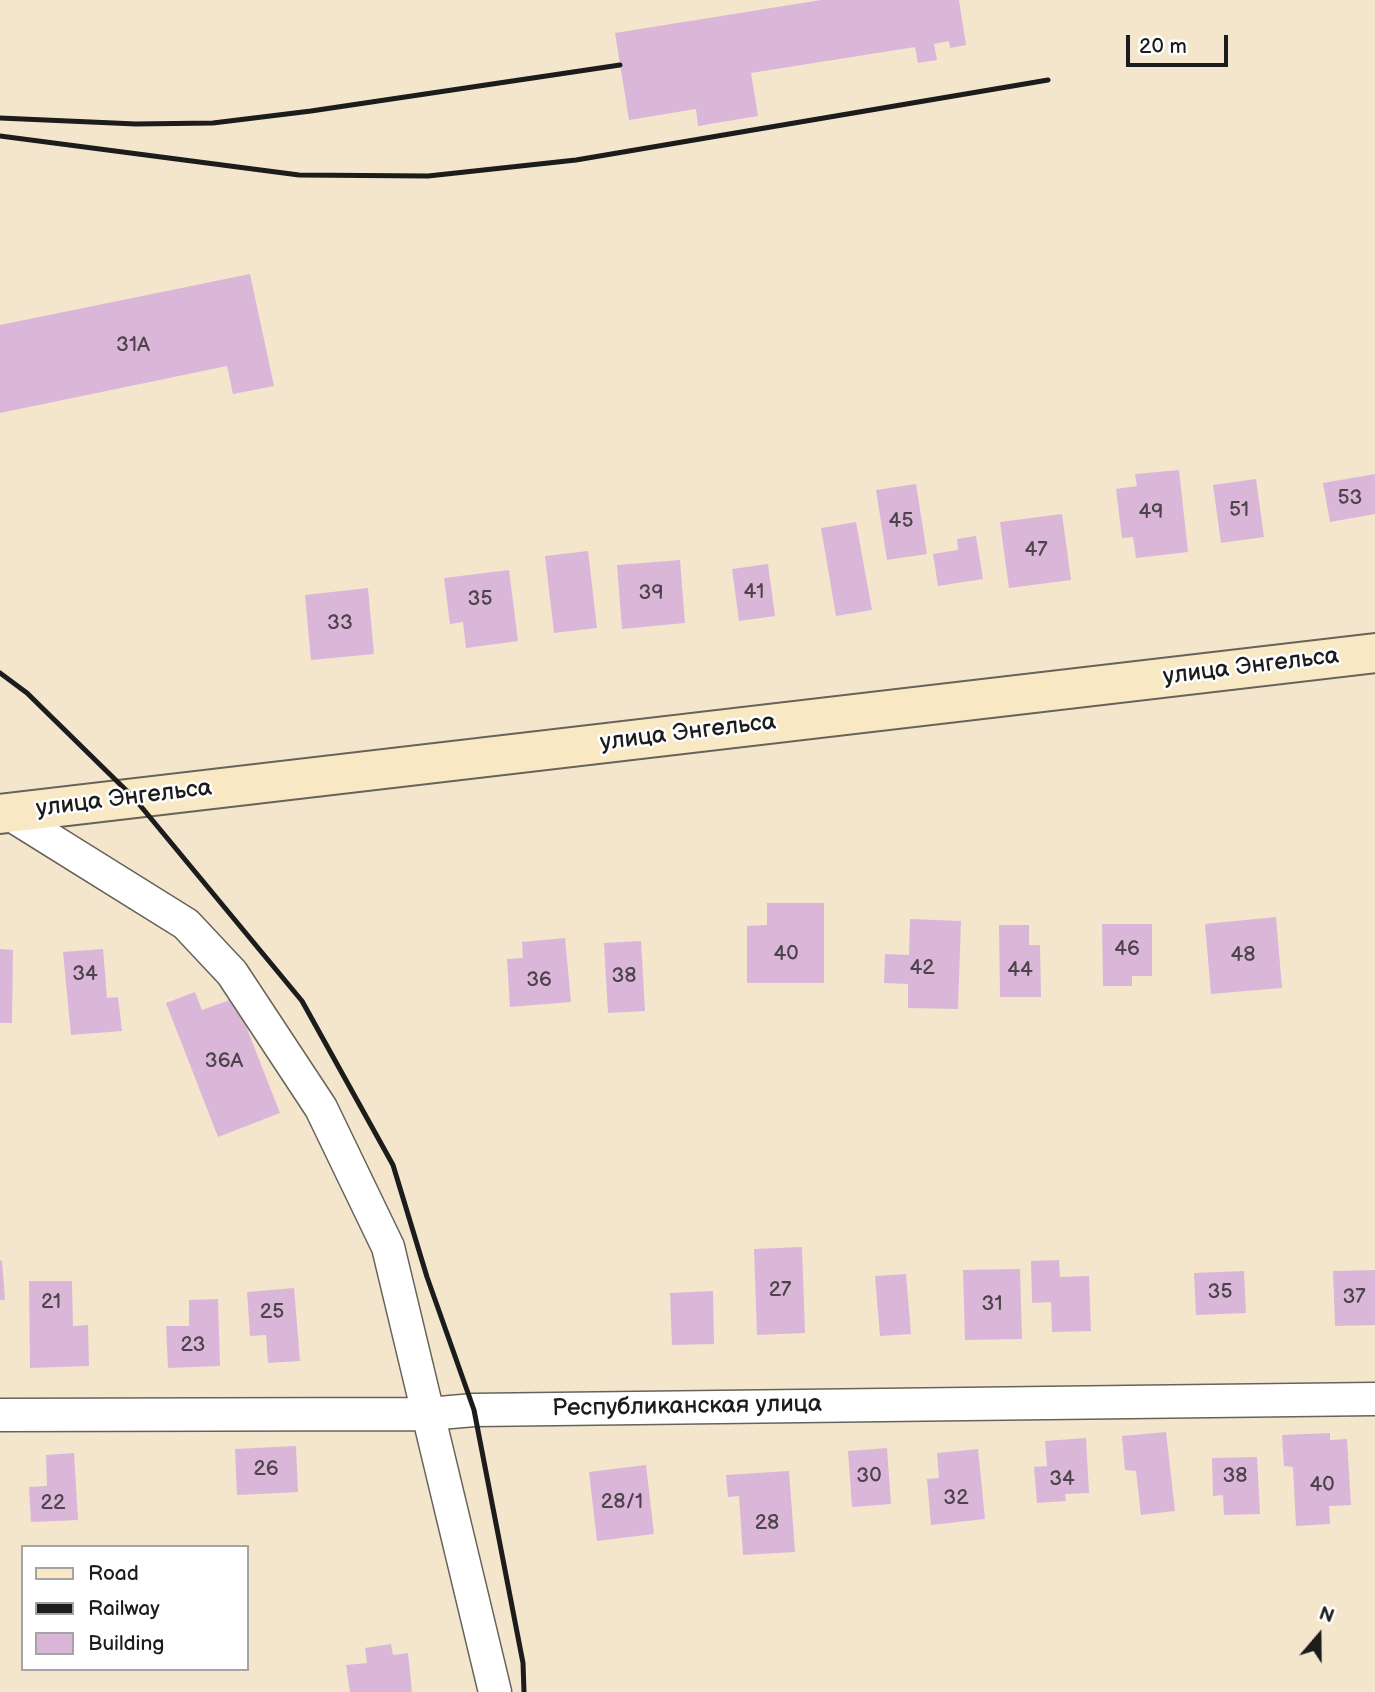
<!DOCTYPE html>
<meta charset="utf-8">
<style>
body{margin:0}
#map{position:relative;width:1375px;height:1692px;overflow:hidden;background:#f3e6cd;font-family:"Balsamiq Sans",sans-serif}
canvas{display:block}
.legend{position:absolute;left:21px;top:1545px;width:228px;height:126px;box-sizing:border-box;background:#fff;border:2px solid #a4a4a4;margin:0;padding:9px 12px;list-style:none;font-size:21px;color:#1c1c1c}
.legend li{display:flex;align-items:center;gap:14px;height:35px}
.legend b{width:35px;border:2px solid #a4a4a4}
.north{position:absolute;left:1284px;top:1601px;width:70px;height:70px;-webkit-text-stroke:5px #fff;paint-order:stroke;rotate:20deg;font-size:19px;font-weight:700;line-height:28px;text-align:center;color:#1c1c1c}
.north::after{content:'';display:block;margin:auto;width:24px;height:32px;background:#1c1c1c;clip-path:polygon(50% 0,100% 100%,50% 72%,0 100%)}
.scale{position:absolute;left:1126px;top:35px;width:102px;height:32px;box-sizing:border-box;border:4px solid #1c1c1c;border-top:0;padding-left:9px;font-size:21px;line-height:24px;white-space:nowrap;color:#1c1c1c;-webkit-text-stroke:5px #fff;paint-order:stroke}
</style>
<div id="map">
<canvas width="1375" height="1692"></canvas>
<ul class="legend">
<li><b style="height:9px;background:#f8e8c3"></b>Road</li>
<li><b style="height:9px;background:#1c1c1c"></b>Railway</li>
<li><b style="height:19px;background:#dab7d9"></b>Building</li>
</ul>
<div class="north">N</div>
<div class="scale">20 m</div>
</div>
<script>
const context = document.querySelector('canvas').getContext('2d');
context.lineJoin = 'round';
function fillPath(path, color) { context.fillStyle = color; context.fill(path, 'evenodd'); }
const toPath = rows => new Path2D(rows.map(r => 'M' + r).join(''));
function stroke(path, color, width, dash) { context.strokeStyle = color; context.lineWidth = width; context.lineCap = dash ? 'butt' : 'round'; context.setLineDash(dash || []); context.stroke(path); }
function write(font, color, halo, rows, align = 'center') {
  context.font = font + ' "Balsamiq Sans",sans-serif'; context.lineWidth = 5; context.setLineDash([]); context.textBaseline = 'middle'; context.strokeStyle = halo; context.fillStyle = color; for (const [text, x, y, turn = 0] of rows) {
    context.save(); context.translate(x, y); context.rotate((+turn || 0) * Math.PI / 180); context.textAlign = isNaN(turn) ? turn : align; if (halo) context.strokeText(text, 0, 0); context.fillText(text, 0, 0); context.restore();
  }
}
const building = toPath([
 [821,0,959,0,966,45,950,48,949,41,934,44,937,60,918,63,915,47,751,73,758,116,698,126,696,109,629,120,615,33],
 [250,274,274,386,233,394,227,366,0,413,0,325],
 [1179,470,1188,552,1136,558,1133,537,1122,538,1116,489,1137,486,1135,474],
 [1375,474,1375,514,1330,522,1323,483],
 [1256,479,1264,537,1221,543,1213,485],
 [916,484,927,554,887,560,876,490],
 [1062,514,1071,580,1009,588,1000,522],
 [856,522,872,610,836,616,821,528],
 [976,536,983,579,938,586,933,554,958,550,957,539],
 [588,551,597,628,554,633,545,556],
 [680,560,685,623,622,629,617,565],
 [768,564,775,616,739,621,732,569],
 [509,570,518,641,466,648,463,622,450,624,444,578],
 [368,588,374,654,311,660,305,595],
 [767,903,824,903,824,983,747,983,747,926,767,925],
 [1276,917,1282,988,1211,994,1205,924],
 [910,919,961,921,958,1009,908,1008,908,984,884,983,885,954,909,955],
 [1102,924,1152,924,1152,976,1132,976,1132,986,1103,986],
 [999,925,1029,925,1029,945,1040,945,1041,997,1000,997],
 [565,938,571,1002,510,1007,507,959,523,958,522,942],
 [641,941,645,1011,608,1013,604,943],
 [0,949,13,950,12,1023,0,1023],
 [103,949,107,998,118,997,122,1031,71,1035,63,952],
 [195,992,202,1010,235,998,280,1113,218,1137,166,1003],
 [802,1247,805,1333,757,1335,754,1249],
 [2,1260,5,1300,0,1300,0,1261],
 [1059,1260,1060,1277,1089,1276,1091,1331,1052,1332,1051,1302,1032,1303,1031,1261],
 [1020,1269,1022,1339,965,1340,963,1270],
 [1375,1270,1375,1325,1335,1326,1333,1271],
 [1244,1271,1246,1313,1196,1315,1194,1273],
 [906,1274,911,1334,880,1336,875,1276],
 [29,1281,72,1281,73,1326,88,1325,89,1366,30,1368],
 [294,1288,300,1361,268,1363,266,1335,250,1336,247,1292],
 [713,1291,714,1344,672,1345,670,1293],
 [218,1299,220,1366,168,1368,166,1326,189,1326,189,1300],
 [1166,1432,1175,1511,1141,1515,1136,1471,1125,1470,1122,1436],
 [1330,1433,1330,1440,1347,1439,1351,1505,1329,1506,1330,1524,1296,1526,1293,1467,1284,1466,1282,1435],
 [1086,1438,1089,1493,1065,1494,1066,1501,1037,1503,1034,1467,1047,1466,1045,1441],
 [296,1446,298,1492,237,1495,235,1449],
 [887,1448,891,1504,852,1507,848,1451],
 [978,1449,985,1519,931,1525,927,1479,939,1478,937,1453],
 [74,1453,78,1520,31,1522,29,1487,47,1486,46,1455],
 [1257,1457,1260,1514,1224,1515,1223,1495,1213,1496,1212,1458],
 [646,1465,654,1534,597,1541,589,1472],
 [789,1471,795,1552,743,1555,739,1496,728,1497,726,1475],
 [391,1644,393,1655,408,1653,412,1692,350,1692,346,1665,367,1663,365,1648]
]);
const street = toPath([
 [8,813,186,924,232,973,321,1108,388,1247,495,1692],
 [0,1415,428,1414,474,1410,1375,1399]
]);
const secondary = toPath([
 [0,814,1375,653]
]);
const rail = toPath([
 [0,118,136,124,213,123,311,111,620,65],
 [0,136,299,175,428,176,576,160,1048,80],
 [0,673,27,693,134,798,302,1001,393,1165,427,1277,474,1410,523,1663,524,1692]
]);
const numberNames = [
 ["31А",133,346],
 ["53",1350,499],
 ["51",1239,511],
 ["49",1151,513],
 ["45",901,522],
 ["47",1036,551],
 ["41",754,593],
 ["39",651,594],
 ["35",480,600],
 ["33",340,624],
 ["46",1127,950],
 ["40",786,955],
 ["48",1243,956],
 ["42",922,969],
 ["44",1020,971],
 ["34",85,975],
 ["38",624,977],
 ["36",539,981],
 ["36А",224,1062],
 ["27",780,1291],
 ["35",1220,1293],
 ["37",1354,1298],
 ["21",51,1303],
 ["31",992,1305],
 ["25",272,1313],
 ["23",193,1346],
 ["26",266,1470],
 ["30",869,1477],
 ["38",1235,1477],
 ["34",1062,1480],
 ["40",1322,1486],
 ["32",956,1499],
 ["28/1",622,1503],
 ["22",53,1504],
 ["28",767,1524]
];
const streetNames = [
 ["улица Энгельса",1251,667,-7],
 ["улица Энгельса",688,733,-7],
 ["улица Энгельса",124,799,-7],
 ["Республиканская улица",687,1407,-1]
];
fillPath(building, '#dab7d9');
stroke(street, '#67635a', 35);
stroke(secondary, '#67635a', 42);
stroke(street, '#fff', 32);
stroke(secondary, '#f8e8c3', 38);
stroke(rail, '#1c1c1c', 5);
write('21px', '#4c434b', null, numberNames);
write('24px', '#1c1c1c', '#fff', streetNames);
</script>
